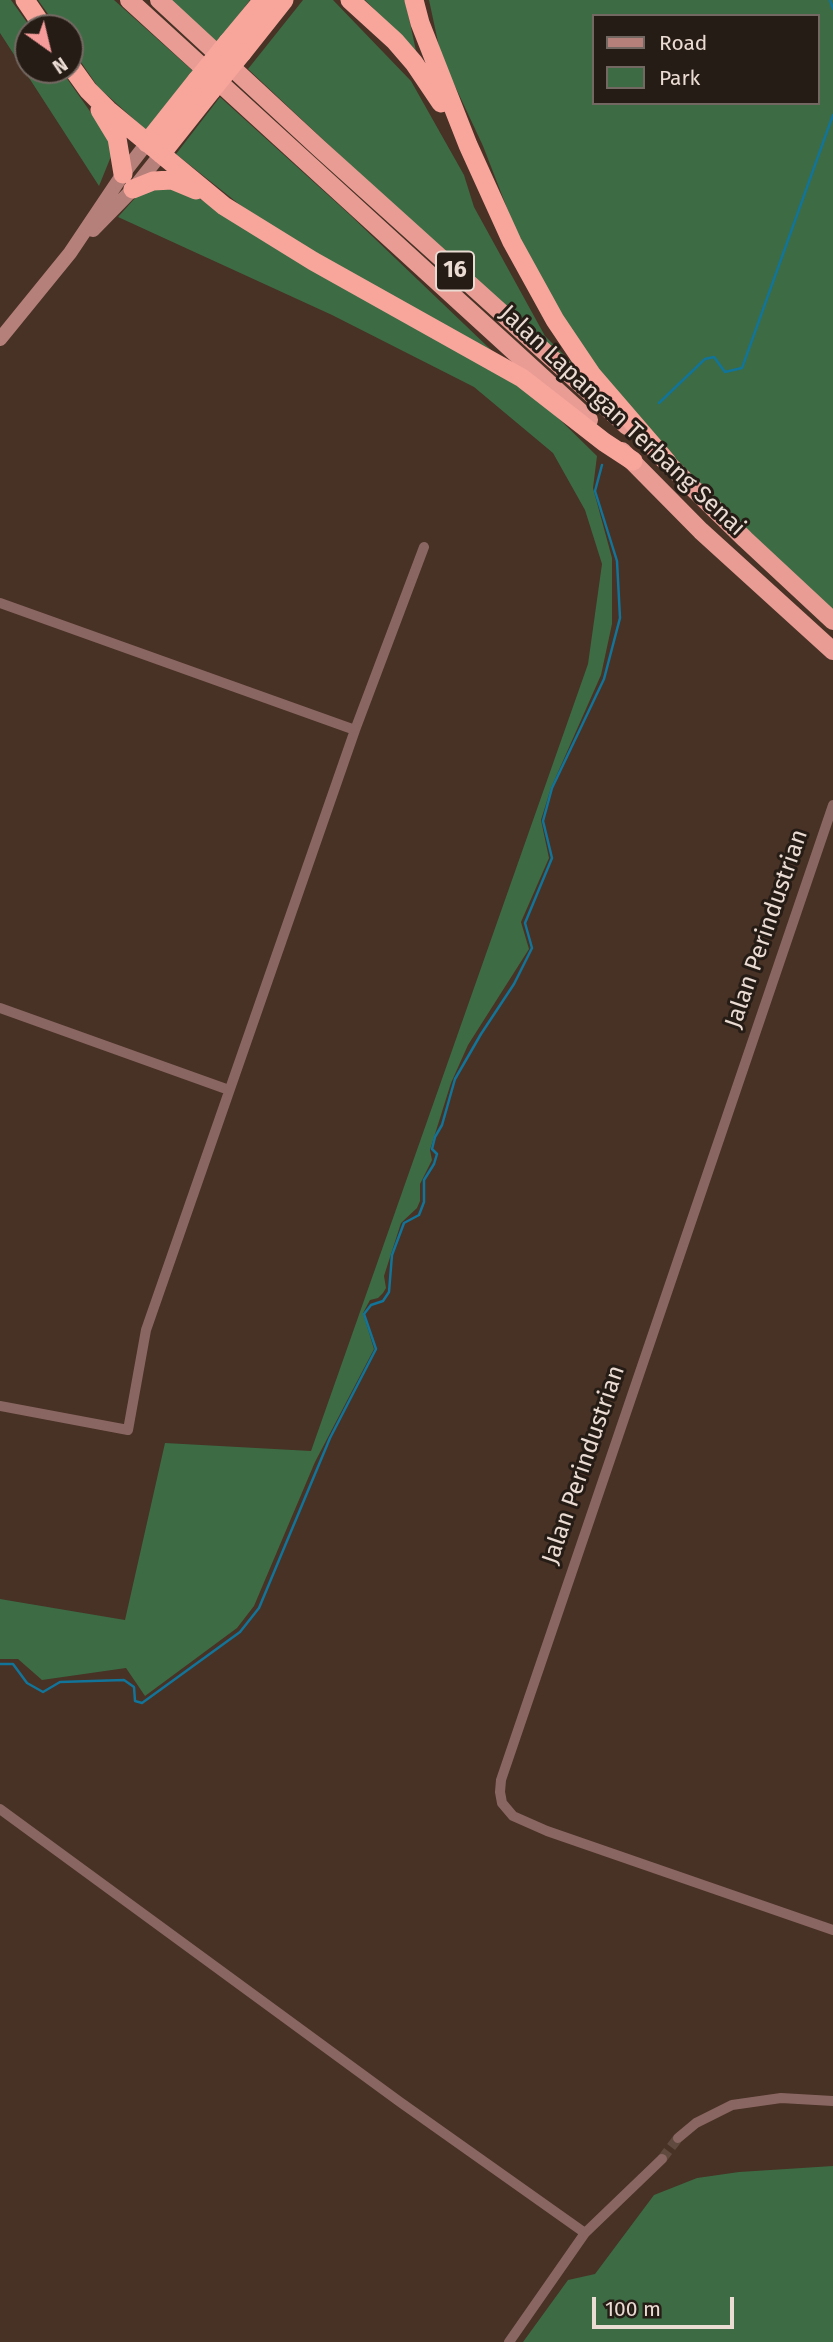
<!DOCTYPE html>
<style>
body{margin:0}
#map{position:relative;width:833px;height:2342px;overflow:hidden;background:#483125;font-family:"Fira Sans",sans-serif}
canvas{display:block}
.legend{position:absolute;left:592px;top:14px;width:228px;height:91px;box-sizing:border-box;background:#261c16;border:2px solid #746862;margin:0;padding:9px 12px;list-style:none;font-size:21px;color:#eadbd3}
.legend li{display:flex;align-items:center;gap:14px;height:35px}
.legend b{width:35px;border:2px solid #746862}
.north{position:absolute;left:14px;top:14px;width:70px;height:70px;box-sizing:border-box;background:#261c16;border:2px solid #746862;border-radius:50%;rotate:146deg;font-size:19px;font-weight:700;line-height:28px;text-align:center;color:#eadbd3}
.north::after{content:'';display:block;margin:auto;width:24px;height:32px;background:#f59b9a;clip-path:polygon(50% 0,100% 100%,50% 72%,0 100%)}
.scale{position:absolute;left:592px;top:2297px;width:142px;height:32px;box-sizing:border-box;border:4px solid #eadbd3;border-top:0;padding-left:9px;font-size:21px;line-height:24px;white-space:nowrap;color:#eadbd3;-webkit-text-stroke:5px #261c16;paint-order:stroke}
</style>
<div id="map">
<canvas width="833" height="2342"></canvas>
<ul class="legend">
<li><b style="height:9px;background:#b6807a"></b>Road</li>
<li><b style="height:19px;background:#3c6b44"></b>Park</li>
</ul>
<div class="north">N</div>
<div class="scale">100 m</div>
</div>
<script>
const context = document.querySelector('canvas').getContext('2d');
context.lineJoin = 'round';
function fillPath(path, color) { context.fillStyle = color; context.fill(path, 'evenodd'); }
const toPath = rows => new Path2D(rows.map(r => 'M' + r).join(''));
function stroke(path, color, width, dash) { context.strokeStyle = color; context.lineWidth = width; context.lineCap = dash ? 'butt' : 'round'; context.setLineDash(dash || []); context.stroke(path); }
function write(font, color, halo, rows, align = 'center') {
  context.font = font + ' "Fira Sans",sans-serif'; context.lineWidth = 6; context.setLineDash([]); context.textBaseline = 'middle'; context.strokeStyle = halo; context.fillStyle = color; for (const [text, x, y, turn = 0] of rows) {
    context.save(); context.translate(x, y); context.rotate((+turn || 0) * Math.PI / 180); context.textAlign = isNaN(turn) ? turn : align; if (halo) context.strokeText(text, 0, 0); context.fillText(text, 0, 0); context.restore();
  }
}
const green = toPath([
 [0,0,11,0,31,28,28,28,28,70,61,70,108,137,112,154,99,186,0,33],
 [38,0,114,0,193,71,146,130,98,87,70,46,70,28,58,28],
 [168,0,250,0,215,46],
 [303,0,333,0,411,81,464,175,474,207,545,336,579,370,574,375,248,69],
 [365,0,405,0,418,60,373,8],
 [429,0,833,0,833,610,656,444,599,379,531,270,483,146,441,56],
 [593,16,817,16,817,103,593,103],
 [220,97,349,214,510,368,264,224,176,154],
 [145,187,181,188,514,380,548,408,597,456,593,488,612,558,612,624,601,675,551,788,541,820,549,858,521,922,529,949,468,1045,451,1083,430,1150,432,1160,420,1184,420,1201,417,1208,401,1223,384,1276,386,1288,383,1293,378,1298,370,1300,363,1313,374,1349,315,1462,254,1606,237,1628,145,1696,126,1668,42,1680,18,1659,0,1659,0,1599,125,1620,165,1443,311,1451,588,664,602,564,585,510,553,453,474,387,332,315,118,217],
 [833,2166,833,2342,523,2342,568,2280,595,2274,654,2195,697,2178,739,2172]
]);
const stream = toPath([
 [830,0,833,9],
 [659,403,705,359,714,357,725,372,742,368,833,115],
 [0,1664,13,1664,27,1683,43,1692,60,1682,124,1680,134,1687,135,1701,142,1703,240,1632,259,1608,330,1438,376,1349,364,1314,371,1305,383,1301,389,1292,392,1255,404,1223,419,1215,424,1202,424,1180,434,1164,437,1154,432,1149,435,1137,442,1125,455,1079,481,1034,514,984,532,948,525,923,552,858,543,821,552,788,604,679,620,618,617,561,595,491,602,465]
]);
const minorTunnel = toPath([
 [662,2159,678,2138]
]);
const minor = toPath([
 [0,603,355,730],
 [833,805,501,1780,500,1792,502,1803,513,1816,547,1831,833,1930],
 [0,1008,229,1090],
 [0,1406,128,1430,146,1330,355,730,424,547],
 [0,1809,400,2102,585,2233],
 [678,2138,696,2123,732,2105,781,2098,833,2101],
 [509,2342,585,2233,662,2159]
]);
const secondary = toPath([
 [93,230,133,189,161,154],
 [0,339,70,253,123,174,147,143]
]);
const trunk = toPath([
 [129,0,589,420],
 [159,0,319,148,627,426],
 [622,451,701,531,833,651],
 [656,452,745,539,833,621]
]);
const motorway = toPath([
 [25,0,44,28],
 [350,0,395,41,414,63,441,103],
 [414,0,420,23,468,145,512,242,555,320,592,375,667,462],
 [228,42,263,0],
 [242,53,284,0],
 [70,65,88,90,108,110,224,206,313,261,522,378,604,442,633,461],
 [100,110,117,138,123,174],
 [147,143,197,80],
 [161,154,211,91],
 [133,189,153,181,172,180,196,190]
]);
const motorwayBridge = toPath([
 [197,80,228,42],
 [211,91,242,53]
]);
const shields = [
 [455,271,38]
];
const shieldNames = [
 ["16",455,271]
];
const streetNames = [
 ["Jalan Lapangan Terbang Senai",622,421,43],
 ["Jalan Perindustrian",767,929,-71],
 ["Jalan Perindustrian",584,1465,-71]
];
fillPath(green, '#3c6b44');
stroke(stream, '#127498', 2.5);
stroke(minorTunnel, '#604a3f', 10, [10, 5]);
stroke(minor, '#896662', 10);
stroke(secondary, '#b6807a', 14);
stroke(trunk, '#e89c94', 18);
stroke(motorway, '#f8a59c', 19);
stroke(motorwayBridge, '#f8a59c', 19);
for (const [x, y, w] of shields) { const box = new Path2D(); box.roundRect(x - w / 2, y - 19.5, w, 39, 5); context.fillStyle = '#261c16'; context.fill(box); stroke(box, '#eadbd3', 2); }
write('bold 23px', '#eadbd3', null, shieldNames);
write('24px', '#eadbd3', '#261c16', streetNames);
</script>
